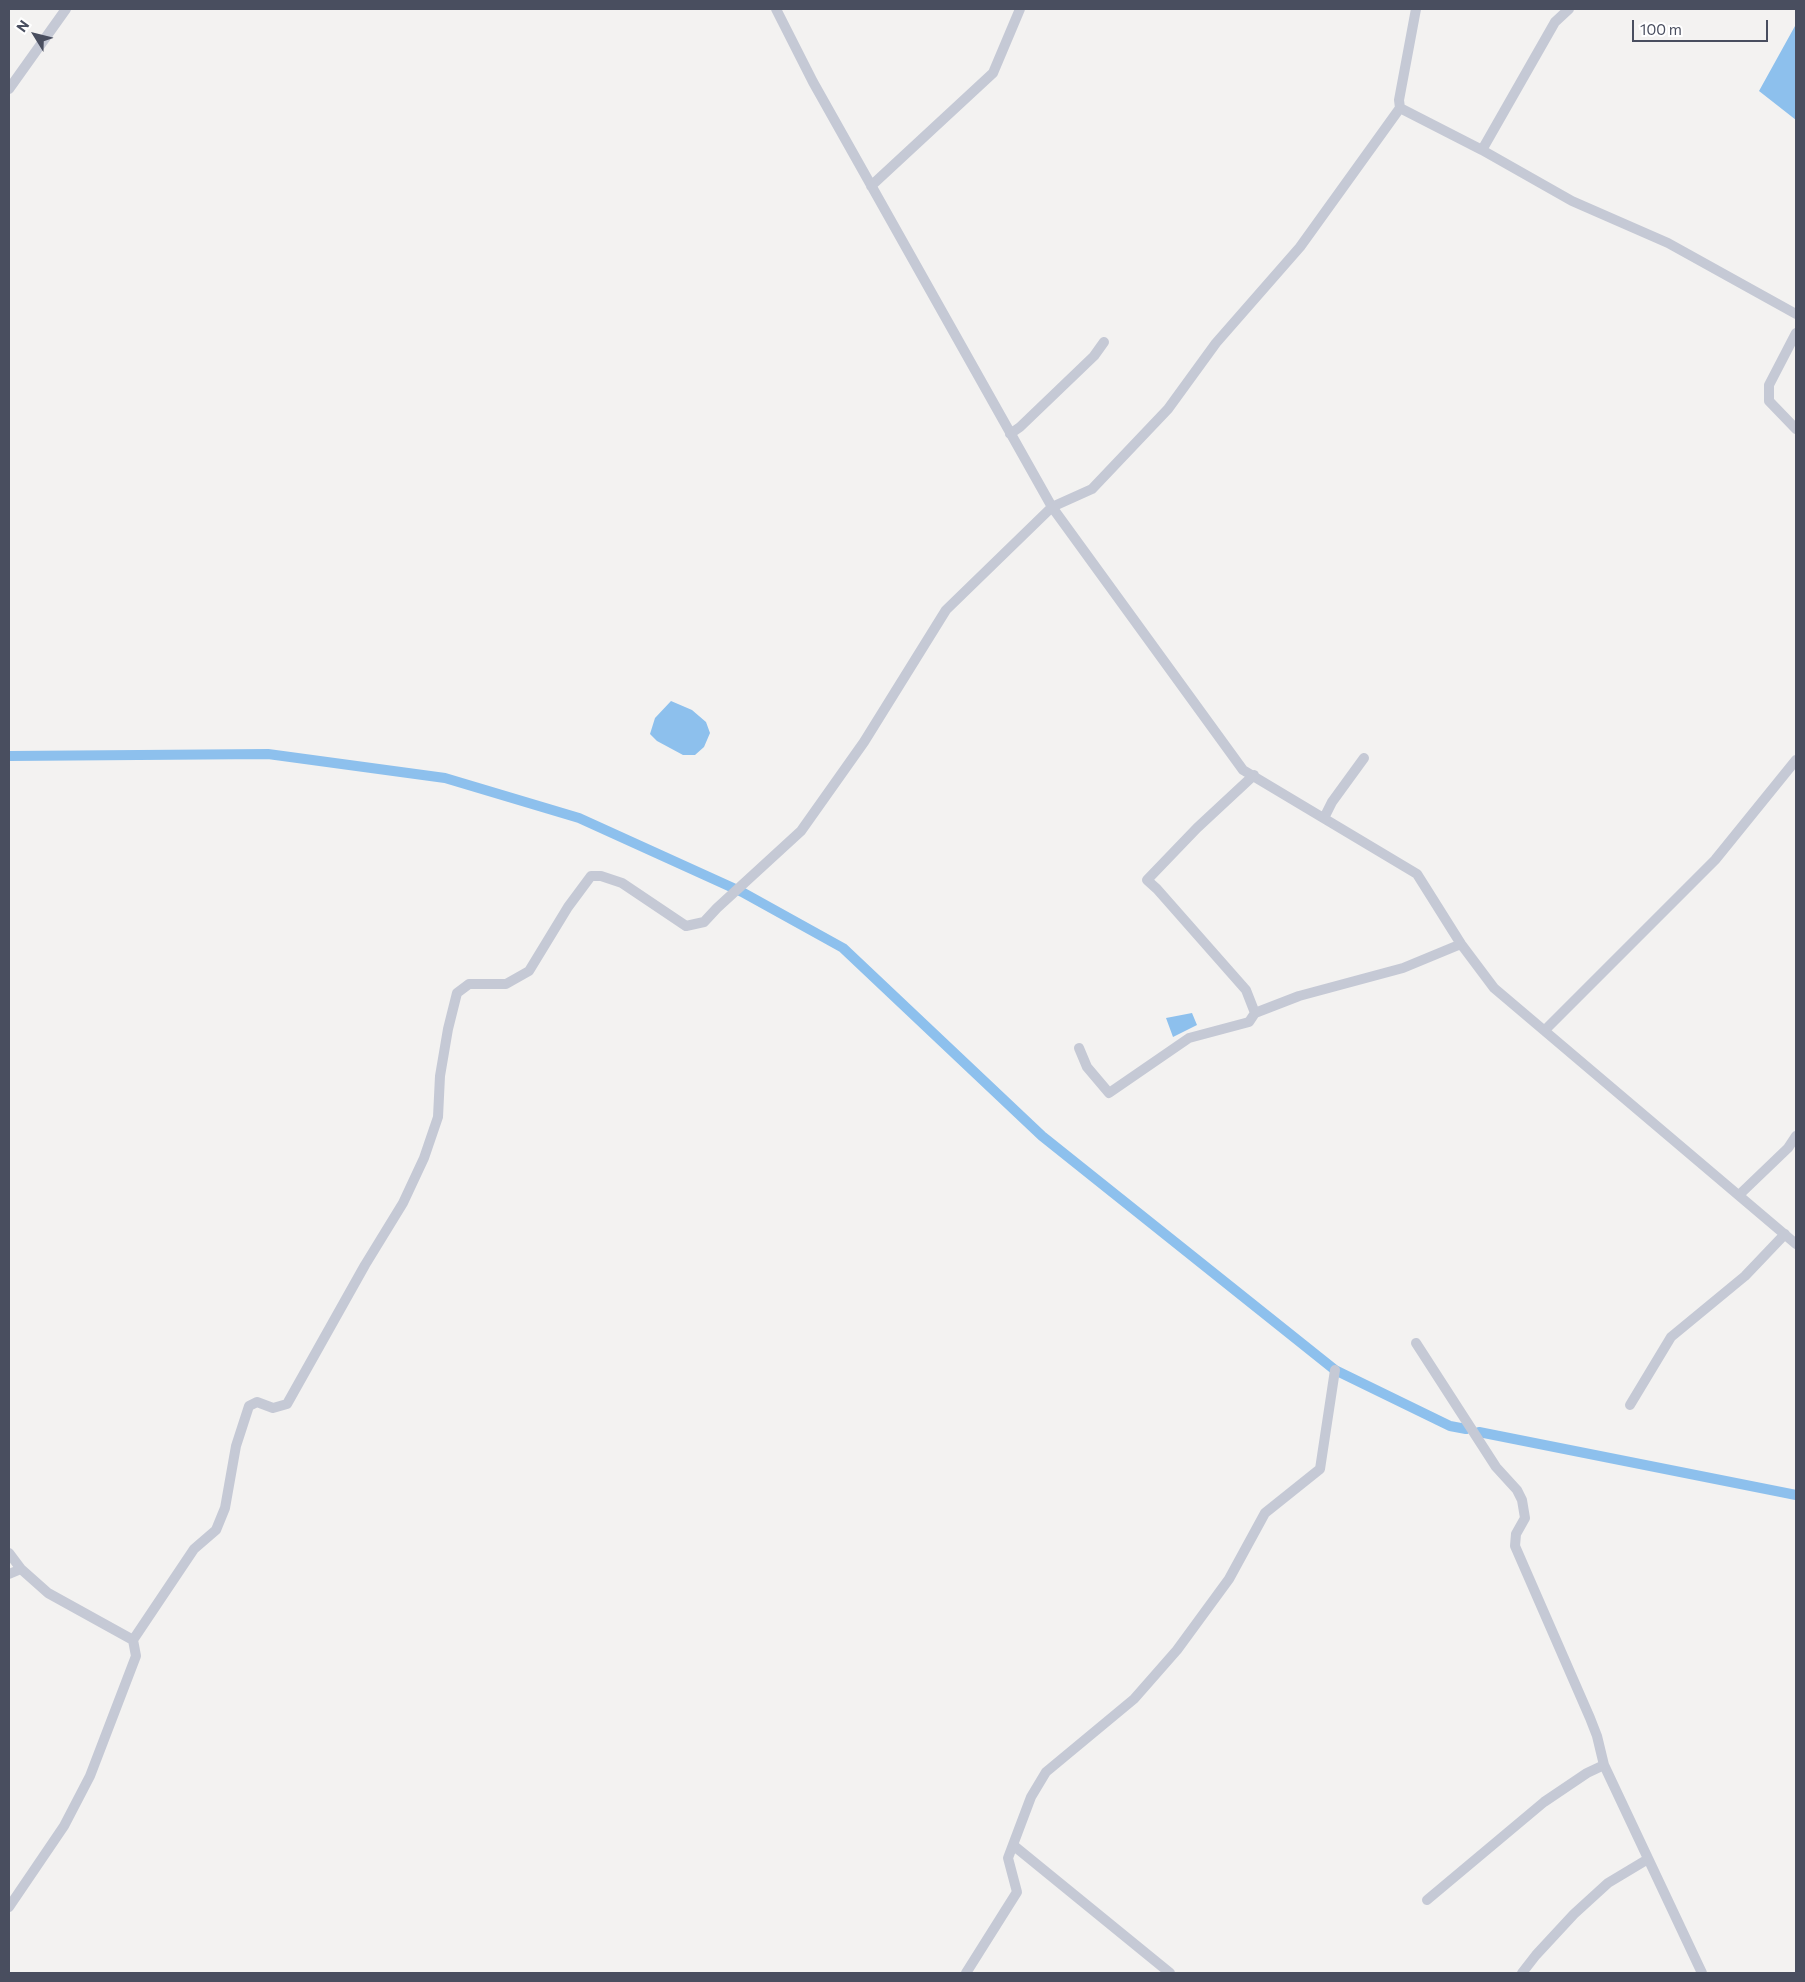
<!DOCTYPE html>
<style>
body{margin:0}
#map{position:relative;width:1805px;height:1982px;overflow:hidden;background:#f3f2f1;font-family:Commissioner,sans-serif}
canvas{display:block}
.frame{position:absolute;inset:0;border:10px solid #494e5f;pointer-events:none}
.north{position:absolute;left:10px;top:10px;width:50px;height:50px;-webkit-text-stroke:4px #fff;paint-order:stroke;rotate:306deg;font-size:14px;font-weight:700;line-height:20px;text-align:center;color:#494e5f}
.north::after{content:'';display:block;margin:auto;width:18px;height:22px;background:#494e5f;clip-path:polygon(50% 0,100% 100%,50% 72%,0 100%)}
.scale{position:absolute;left:1632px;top:20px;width:136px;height:22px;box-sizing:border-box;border:2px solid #494e5f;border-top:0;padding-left:6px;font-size:15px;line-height:18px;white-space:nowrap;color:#494e5f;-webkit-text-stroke:4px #fff;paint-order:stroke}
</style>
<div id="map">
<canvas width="1805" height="1982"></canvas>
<div class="frame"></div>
<div class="north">N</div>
<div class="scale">100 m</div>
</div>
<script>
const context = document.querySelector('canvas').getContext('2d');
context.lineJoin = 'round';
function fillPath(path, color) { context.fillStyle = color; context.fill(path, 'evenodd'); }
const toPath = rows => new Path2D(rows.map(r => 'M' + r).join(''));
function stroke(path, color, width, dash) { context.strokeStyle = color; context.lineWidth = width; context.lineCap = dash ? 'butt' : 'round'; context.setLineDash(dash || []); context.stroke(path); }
const water = toPath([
 [1795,26,1796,27,1796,120,1759,91],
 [671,701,692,710,706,722,710,733,704,747,695,755,683,755,657,741,650,734,655,718],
 [1192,1013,1197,1025,1173,1037,1166,1018]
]);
const canal = toPath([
 [9,756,268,754,445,778,579,818,742,892,843,948,1042,1136,1335,1370,1450,1426,1466,1429],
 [1479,1432,1796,1495]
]);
const minor = toPath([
 [776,9,813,82,1052,507,1243,770,1417,874,1461,944,1494,988,1796,1244],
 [9,89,66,9],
 [1400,108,1482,150,1572,201,1668,243,1796,314],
 [1482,150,1555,22,1569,9],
 [871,186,993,73,1020,9],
 [1796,333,1769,385,1769,401,1796,429],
 [1010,434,1020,427,1094,356,1104,342],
 [1254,775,1197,828,1147,880,1157,889,1246,990,1255,1013],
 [1324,818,1332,802,1364,758],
 [1545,1030,1715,860,1796,760],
 [1079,1048,1087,1067,1109,1093,1189,1038,1249,1022,1255,1013,1299,996,1403,968,1461,944],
 [1739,1195,1788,1148,1796,1136],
 [1416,1343,1496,1467,1517,1490,1522,1500,1525,1518,1516,1534,1515,1546,1590,1718,1597,1736,1604,1765,1702,1973],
 [1630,1405,1671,1337,1745,1276,1785,1234],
 [9,1553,21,1569,48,1593,133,1640,136,1656,90,1776,64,1826,9,1907],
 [9,1574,21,1569],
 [133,1640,194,1549,216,1530,225,1508,236,1446,249,1406,257,1402,273,1408,287,1404,365,1265,403,1203,424,1158,438,1117,440,1076,448,1029,457,993,469,984,506,984,529,971,568,907,591,876,601,876,622,883,686,926,704,922,717,908,801,831,864,742,946,610,1052,507,1092,489,1168,409,1216,343,1300,247,1400,108,1399,100,1416,9],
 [1013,1845,1170,1973],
 [1427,1900,1544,1802,1587,1773,1604,1765],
 [966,1973,1017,1892,1008,1858,1031,1797,1046,1772,1134,1699,1177,1650,1229,1579,1265,1513,1320,1469,1335,1370],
 [1522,1973,1536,1955,1574,1914,1608,1883,1648,1859]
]);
fillPath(water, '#8dc0ed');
stroke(canal, '#8dc0ed', 10);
stroke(minor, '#c5c9d5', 10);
</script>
